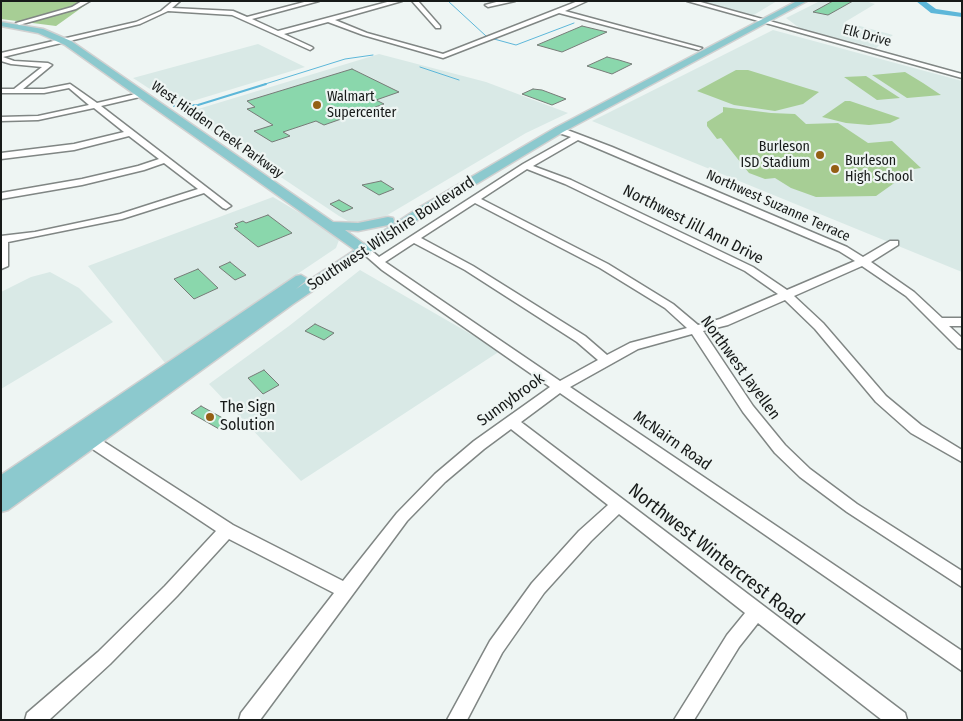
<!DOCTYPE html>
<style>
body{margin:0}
#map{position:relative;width:963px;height:721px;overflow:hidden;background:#eef5f3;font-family:"Fira Sans Condensed",sans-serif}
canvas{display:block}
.frame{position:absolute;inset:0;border:2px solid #171a19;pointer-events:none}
</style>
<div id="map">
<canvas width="963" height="721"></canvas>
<div class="frame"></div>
</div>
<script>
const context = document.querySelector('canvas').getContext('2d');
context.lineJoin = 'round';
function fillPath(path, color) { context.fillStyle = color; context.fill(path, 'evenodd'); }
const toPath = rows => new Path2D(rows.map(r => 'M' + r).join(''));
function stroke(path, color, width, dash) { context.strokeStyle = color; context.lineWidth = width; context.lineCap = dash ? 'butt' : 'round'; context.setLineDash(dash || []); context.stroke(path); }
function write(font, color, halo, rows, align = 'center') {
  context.font = font + ' "Fira Sans Condensed",sans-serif'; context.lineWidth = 4.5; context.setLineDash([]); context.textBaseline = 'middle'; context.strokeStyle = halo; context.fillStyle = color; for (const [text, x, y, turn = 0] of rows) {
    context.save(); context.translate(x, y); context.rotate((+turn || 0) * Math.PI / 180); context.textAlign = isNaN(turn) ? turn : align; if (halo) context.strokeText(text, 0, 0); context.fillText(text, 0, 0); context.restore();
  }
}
const built = toPath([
 [698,1,777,1,752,16],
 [820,1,865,1,875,4,845,22,893,35,876,48,801,29,786,18],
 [773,30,962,81,962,272,592,121],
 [258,44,305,67,176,106,133,78],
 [379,54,486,82,568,113,526,133,374,223,355,225,339,216,185,113],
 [273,197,330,231,339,240,336,248,165,363,88,266],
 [360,270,500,351,301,481,209,384,289,326],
 [50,272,79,288,113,322,1,389,1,292,31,277]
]);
const green = toPath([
 [1,1,91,1,56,26,1,19],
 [736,70,748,70,819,92,803,104,775,111,734,105,697,91],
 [905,72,923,83,941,95,907,98,872,75],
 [866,76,900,98,877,100,844,77],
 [845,101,850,101,900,118,890,123,869,125,846,123,822,117],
 [723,107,771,113,795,114,806,124,838,123,868,143,892,141,921,168,914,169,876,196,816,197,791,188,775,178,765,179,749,173,721,138,717,139,707,126,707,122,723,112]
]);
const streamFar1 = toPath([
 [448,1,486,36],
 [494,39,516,45,574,23],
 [420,67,459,80],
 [262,85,345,59,373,55]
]);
const stream = toPath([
 [174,106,198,105,266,84]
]);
const river = toPath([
 [916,1,925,1,936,9,962,13,962,17,931,13,916,1]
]);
const building = toPath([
 [833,1,853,1,828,15,813,12,833,1],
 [582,26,607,32,562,52,537,45,582,26],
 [607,57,619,60,632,64,612,74,587,66,607,57],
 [352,69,399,92,376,100,384,104,324,125,316,121,283,132,290,136,272,142,254,131,273,125,247,109,255,107,247,101,352,69],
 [533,89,542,90,566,99,552,105,522,94,533,89],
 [381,181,394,189,379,195,362,185,381,181],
 [339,200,353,208,343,212,330,204,339,200],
 [268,215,292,233,258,247,234,228,238,227,235,224,243,221,246,223,268,215],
 [230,262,246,275,235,280,219,267,230,262],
 [198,269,218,288,194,299,174,279,198,269],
 [315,324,334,333,324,340,305,331,315,324],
 [264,370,279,385,263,394,248,378,264,370],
 [201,406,228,421,219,429,191,413,201,406]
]);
const minor = toPath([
 [82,1,90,1,76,9,19,25,16,23,72,7,82,1],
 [173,1,180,1,172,8,233,11,247,17,308,1,319,1,252,19,278,31,391,1,402,1,335,20,367,33,443,54,578,1,587,1,565,11,702,48,699,50,559,13,443,58,363,35,328,22,284,34,312,47,313,48,310,50,232,15,168,11,140,24,3,57,14,61,48,63,52,65,23,89,44,89,70,84,97,103,144,92,144,96,101,106,231,206,226,209,223,208,204,193,122,219,8,242,8,266,1,269,1,236,35,232,120,214,198,189,164,163,144,170,82,185,1,199,1,193,82,179,138,166,159,159,129,136,74,150,1,159,1,153,74,144,124,132,94,108,38,120,1,121,1,117,38,116,89,105,69,88,44,93,1,93,1,89,14,89,42,67,11,64,1,61,1,53,136,22,161,11,173,1],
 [412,1,418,1,440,26,440,28,436,28,412,1],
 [500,1,515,1,488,7,485,5,500,1],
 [687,1,697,1,962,74,962,78,687,1],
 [556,128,562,128,612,147,847,247,863,257,890,241,898,241,898,245,871,262,914,292,942,318,962,318,962,326,949,326,962,338,962,349,958,348,906,296,862,266,794,296,823,323,886,396,921,425,962,450,962,462,911,433,876,402,815,329,785,300,728,325,703,331,753,406,785,445,810,469,857,504,962,571,962,587,847,512,800,477,775,453,743,412,692,334,638,349,570,387,962,651,962,671,560,393,521,422,905,713,907,720,882,720,758,623,739,647,694,720,674,720,727,635,745,613,619,514,591,541,544,593,502,653,467,720,447,720,490,641,532,583,579,531,608,505,511,429,484,449,445,482,407,521,260,720,239,720,241,713,334,593,229,539,177,596,110,664,49,720,25,720,27,713,98,652,165,586,216,531,85,444,83,440,85,436,95,436,233,525,343,581,397,513,435,474,474,441,550,387,382,270,358,249,359,247,367,247,379,257,523,164,571,137,556,132,556,128],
 [578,140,839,251,855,261,787,290,753,267,571,180,533,166,578,140],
 [527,169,565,184,745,271,778,294,720,319,698,325,673,304,608,264,481,199,527,169],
 [475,203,600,268,665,308,687,328,630,343,607,355,585,336,473,266,421,238,475,203],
 [414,243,465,270,577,342,598,360,560,381,385,262,414,243]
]);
const major = toPath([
 [797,1,807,1,563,132,428,213,293,304,8,510,1,512,1,493,3,492,1,493,1,475,296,276,301,275,308,279,296,289,355,250,65,45,38,33,1,26,1,22,43,29,71,41,333,222,358,223,388,217,393,218,394,221,393,224,358,231,345,230,364,244,420,207,555,128,797,1]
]);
const markers = [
 [317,105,5,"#945f14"],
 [820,155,5,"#945f14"],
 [835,169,5,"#945f14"],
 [210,417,5,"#945f14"]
];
const farStreetnames = [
 ["Elk Drive",867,36,15],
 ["West Hidden Creek Parkway",217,130,35],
 ["Northwest Suzanne Terrace",778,206,24]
];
const farPoinames = [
 ["Walmart",327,97],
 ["Supercenter",327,113],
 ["Burleson",810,147,"right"],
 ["ISD Stadium",810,163,"right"],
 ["Burleson",845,161],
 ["High School",845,177]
];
const streetNames = [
 ["Northwest Jill Ann Drive",693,225,27],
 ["Southwest Wilshire Boulevard",391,234,-33],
 ["Northwest Jayellen",740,368,54],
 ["Sunnybrook",511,400,-36],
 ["McNairn Road",672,441,35]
];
const poiNames = [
 ["The Sign",220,408],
 ["Solution",220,426]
];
const nearStreetnames = [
 ["Northwest Wintercrest Road",716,555,38]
];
fillPath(built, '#d9e9e6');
fillPath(green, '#a7ce95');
stroke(streamFar1, '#5db7d9', 1);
stroke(stream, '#5db7d9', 2);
fillPath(river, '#5db7d9');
fillPath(building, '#8ad7ac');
stroke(building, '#777c78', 1);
stroke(minor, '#808684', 3);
stroke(major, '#d1d1d1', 3);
fillPath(minor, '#fff');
fillPath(major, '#8cc9ce');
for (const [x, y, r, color] of markers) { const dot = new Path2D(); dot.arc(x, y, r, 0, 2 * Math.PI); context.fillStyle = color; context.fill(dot); stroke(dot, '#eef5f3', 2); }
write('14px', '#171a19', '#eef5f3', farStreetnames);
write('14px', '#171a19', '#eef5f3', farPoinames, 'left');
write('16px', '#171a19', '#eef5f3', streetNames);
write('16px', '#171a19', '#eef5f3', poiNames, 'left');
write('19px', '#171a19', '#eef5f3', nearStreetnames);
</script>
